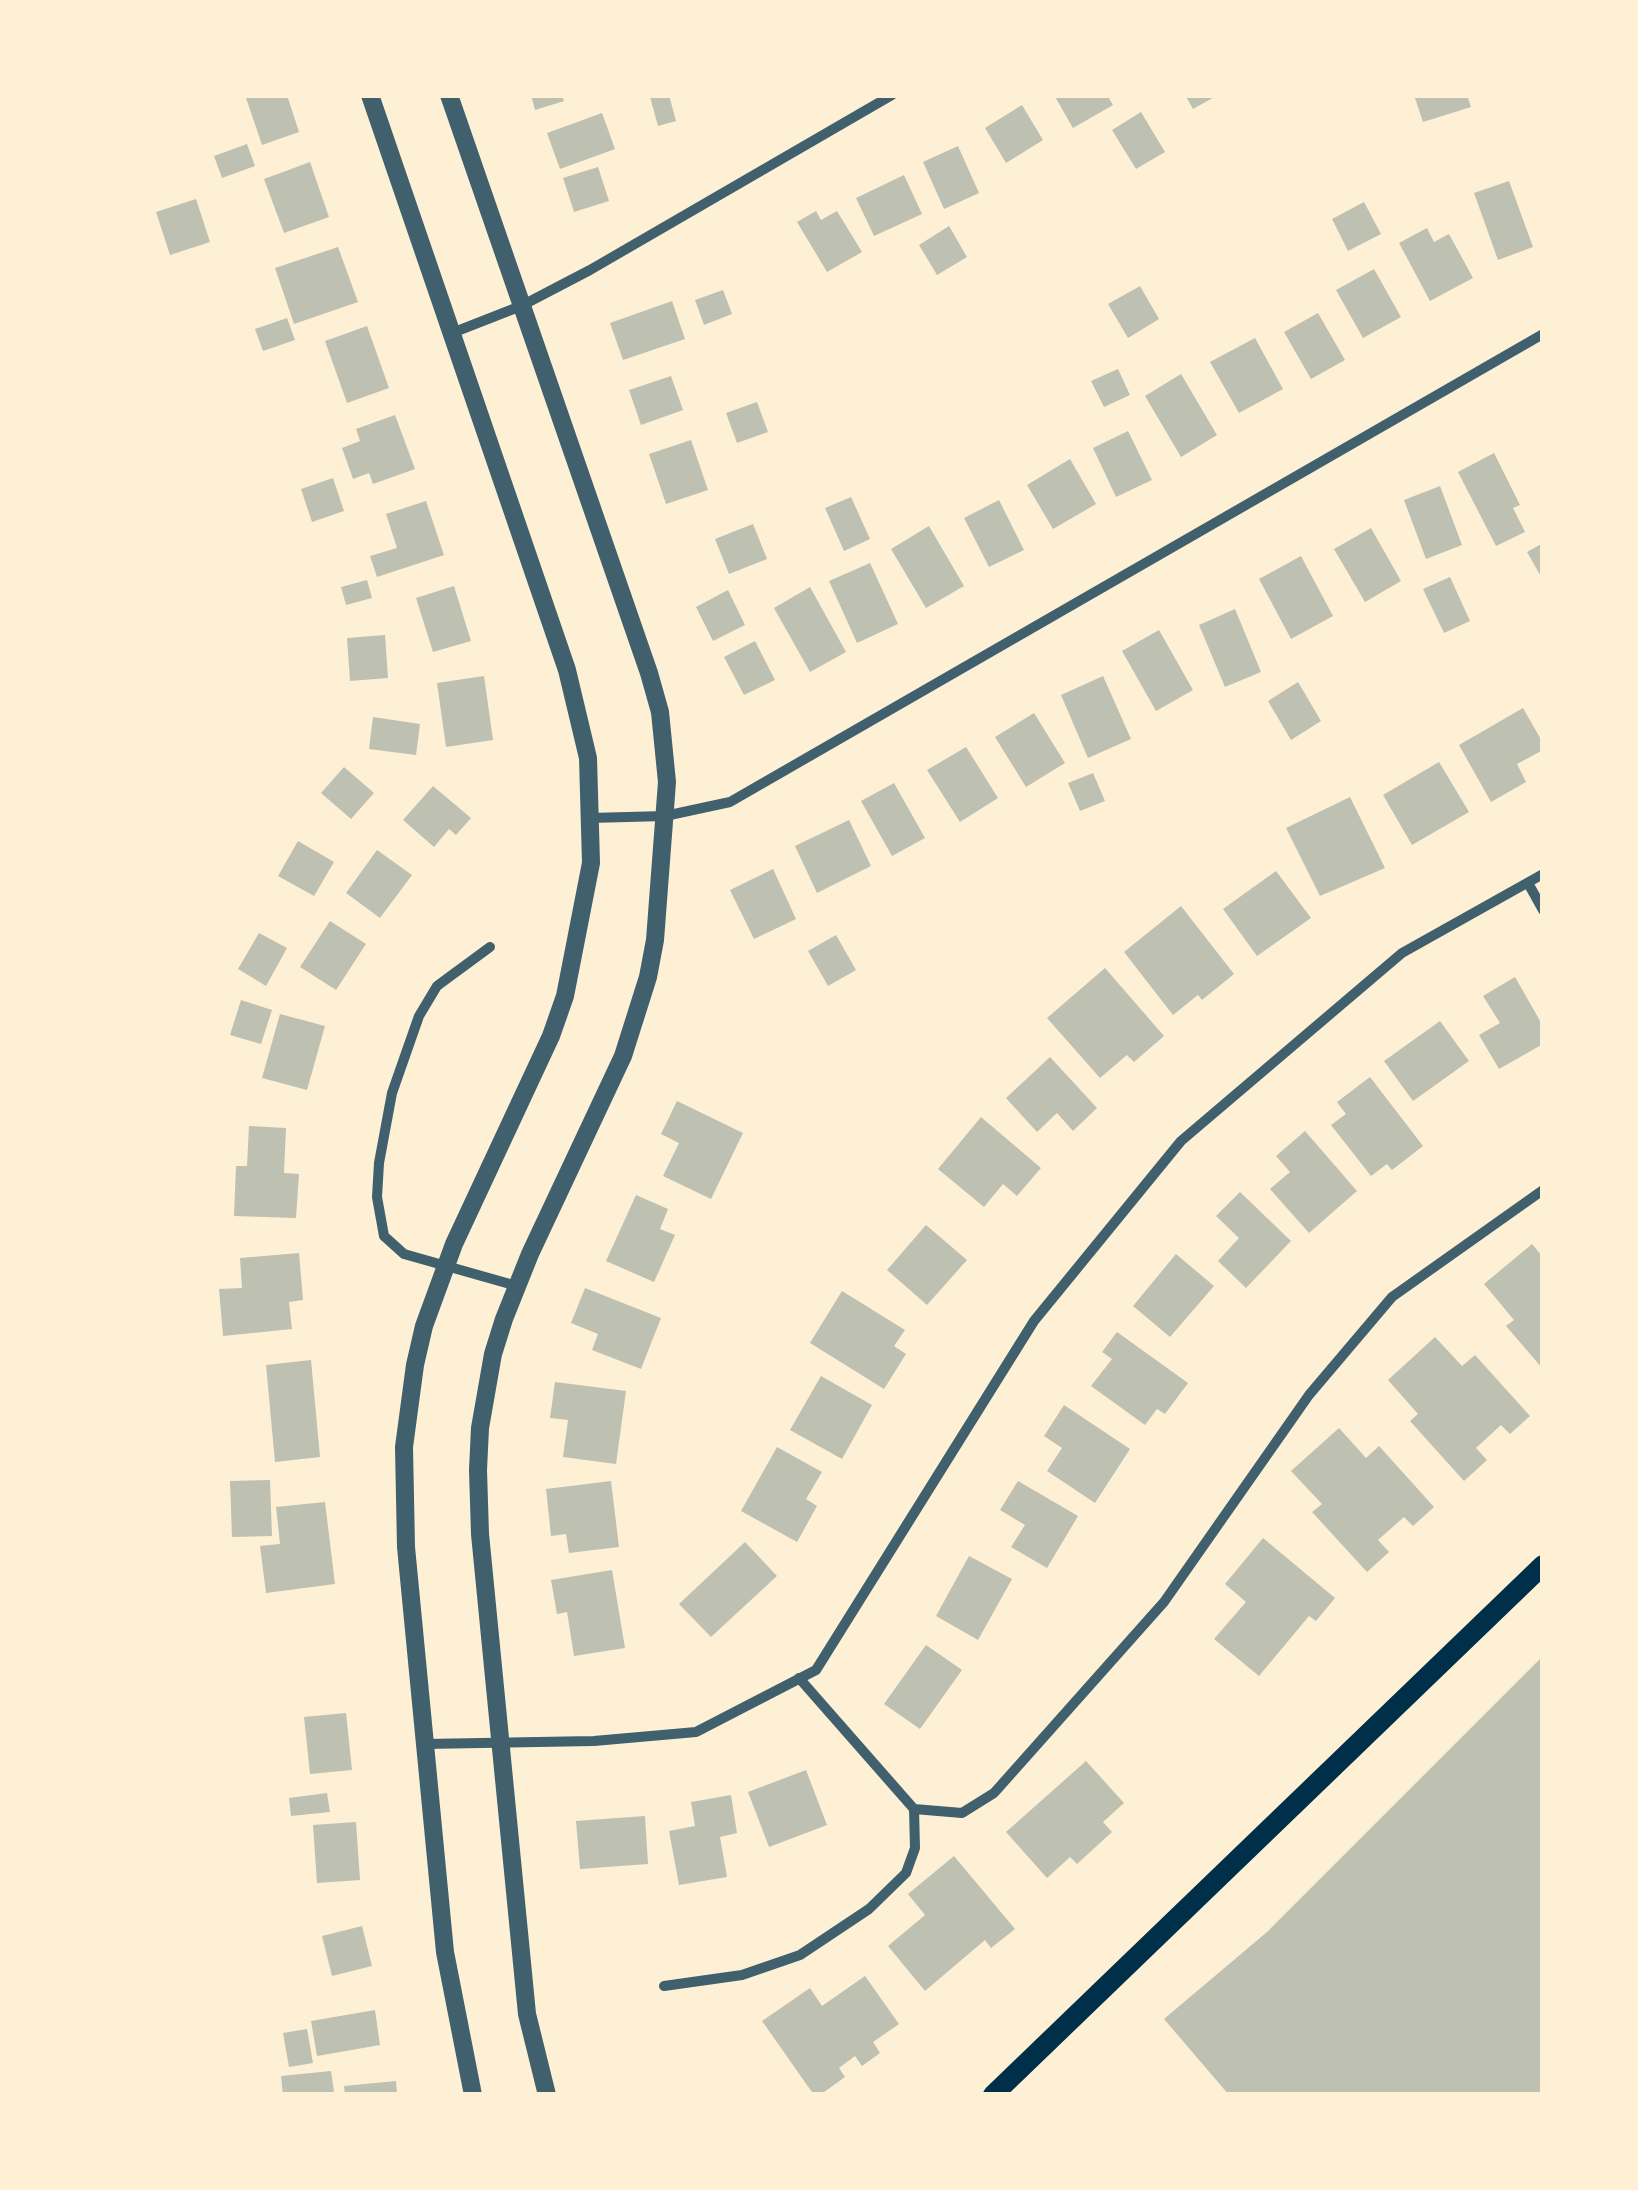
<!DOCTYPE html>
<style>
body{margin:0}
#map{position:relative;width:1638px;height:2190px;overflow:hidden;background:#fdf0d5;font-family:"Open Sans",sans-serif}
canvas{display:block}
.frame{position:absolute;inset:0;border:98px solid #fdf0d5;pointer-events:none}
</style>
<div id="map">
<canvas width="1638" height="2190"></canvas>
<div class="frame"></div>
</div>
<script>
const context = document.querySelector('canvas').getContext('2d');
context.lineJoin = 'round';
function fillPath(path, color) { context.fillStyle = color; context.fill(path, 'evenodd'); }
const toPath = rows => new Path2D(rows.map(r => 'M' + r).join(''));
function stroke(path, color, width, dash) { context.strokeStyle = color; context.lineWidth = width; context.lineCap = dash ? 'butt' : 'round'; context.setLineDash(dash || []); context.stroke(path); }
const building = toPath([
 [245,95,287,95,299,132,262,145],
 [531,95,562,95,564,101,535,110],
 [669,95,676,121,658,126,650,97],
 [1054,95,1107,95,1113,105,1073,128],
 [1185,95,1218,95,1193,109],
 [1414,95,1467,95,1471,107,1423,122],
 [1022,105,1043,140,1006,163,985,128],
 [1141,112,1165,152,1136,169,1112,130],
 [602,113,615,149,560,169,547,133],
 [247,144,255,166,222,178,214,156],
 [958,146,979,193,944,209,923,162],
 [310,162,329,217,284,233,264,179],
 [598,167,609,201,574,212,563,178],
 [904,175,922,214,874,236,856,198],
 [1509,181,1533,247,1498,260,1474,193],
 [196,199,210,242,170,255,156,212],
 [1364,202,1381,234,1348,251,1332,219],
 [816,211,821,220,837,211,862,252,827,272,797,222],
 [949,226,967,257,937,275,919,245],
 [1427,228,1434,242,1449,234,1473,278,1430,301,1399,243],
 [338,247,358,302,294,324,275,268],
 [1374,269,1401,317,1363,338,1336,290],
 [1140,286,1159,319,1128,338,1108,304],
 [723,290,732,314,704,325,695,300],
 [672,301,685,339,623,360,610,323],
 [1318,313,1345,360,1311,379,1284,332],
 [287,318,295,340,263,351,255,329],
 [367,326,389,388,347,403,325,341],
 [1255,338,1283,389,1239,413,1210,362],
 [1118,369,1130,395,1104,407,1091,381],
 [1181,374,1217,435,1181,457,1145,396],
 [671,376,683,410,641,425,629,390],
 [757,402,768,432,737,443,726,413],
 [395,415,415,469,373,484,369,473,353,479,342,448,360,441,356,429],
 [1128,431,1152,480,1116,497,1093,448],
 [691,440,708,490,666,504,649,454],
 [1494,453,1520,505,1513,508,1525,532,1496,546,1458,472],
 [1070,459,1096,504,1053,529,1027,485],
 [333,478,344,511,312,522,301,489],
 [1440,486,1462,545,1426,559,1404,500],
 [851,497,870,539,844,551,825,508],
 [999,500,1024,550,989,567,964,518],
 [426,501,444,555,377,577,370,556,397,548,386,514],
 [753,524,767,559,729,574,715,539],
 [929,526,964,586,926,608,891,549],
 [1371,528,1401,581,1365,602,1334,549],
 [1543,543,1543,580,1527,552],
 [1301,556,1333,616,1291,639,1259,579],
 [870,563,898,624,857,643,829,581],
 [1450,577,1470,621,1444,633,1423,589],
 [367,580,372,598,346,605,341,587],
 [454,586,471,641,433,652,416,598],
 [810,587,846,652,810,672,774,608],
 [728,590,745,625,713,641,696,607],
 [1235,609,1261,672,1225,687,1199,625],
 [1159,630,1193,690,1156,711,1122,651],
 [385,635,388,678,350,681,347,638],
 [755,641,775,680,744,695,724,657],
 [484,676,493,740,446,747,437,683],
 [1103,676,1131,739,1088,758,1061,695],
 [1298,682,1321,721,1291,740,1268,701],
 [1523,708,1543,743,1543,750,1517,764,1526,782,1491,802,1459,745],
 [1034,713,1065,763,1026,787,995,737],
 [373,717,420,724,416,755,369,749],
 [966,747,998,798,960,822,927,770],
 [1439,762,1469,812,1412,845,1383,795],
 [344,767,374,793,351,819,321,793],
 [1093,773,1105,801,1080,811,1068,783],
 [894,783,925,838,892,856,861,801],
 [433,786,471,818,456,835,449,829,434,847,403,820],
 [1350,797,1385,868,1320,896,1286,828],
 [849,820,871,866,817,893,795,846],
 [298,841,334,862,314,896,278,876],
 [377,850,412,875,380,918,346,893],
 [773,869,796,919,754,939,730,890],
 [1276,871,1311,918,1257,956,1223,909],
 [1181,906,1234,974,1202,1000,1198,995,1173,1015,1124,952],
 [330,921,366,944,336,990,300,967],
 [259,933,287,948,266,986,238,969],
 [836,935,856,970,828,986,808,951],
 [1105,968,1164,1036,1134,1062,1127,1055,1100,1078,1047,1018],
 [1515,977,1543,1026,1543,1044,1499,1069,1479,1035,1500,1023,1483,996],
 [241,1000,272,1010,261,1044,230,1035],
 [280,1014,325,1026,307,1090,262,1078],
 [1440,1021,1469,1061,1413,1101,1384,1061],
 [1050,1057,1097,1108,1073,1131,1057,1113,1037,1132,1006,1098],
 [1370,1077,1423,1146,1392,1170,1387,1164,1371,1176,1331,1125,1346,1114,1337,1102],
 [677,1101,743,1133,711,1199,663,1176,679,1143,661,1134],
 [981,1117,1041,1168,1017,1196,1003,1184,984,1207,938,1169],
 [249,1126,286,1128,284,1173,299,1174,296,1218,234,1216,236,1166,247,1166],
 [1305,1131,1357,1191,1309,1233,1270,1189,1290,1172,1276,1156],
 [1240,1192,1291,1241,1246,1288,1218,1261,1239,1238,1216,1216],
 [636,1195,668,1209,660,1229,675,1235,654,1282,606,1261],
 [926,1225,967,1260,927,1305,887,1270],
 [1532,1244,1543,1257,1543,1369,1506,1326,1514,1320,1484,1284],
 [299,1253,303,1300,289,1302,292,1329,223,1336,219,1289,242,1288,240,1258],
 [1176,1254,1214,1286,1170,1337,1133,1306],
 [585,1288,661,1318,641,1369,592,1350,598,1334,571,1323],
 [842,1291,905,1330,894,1346,906,1354,884,1389,810,1343],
 [1117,1332,1188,1383,1165,1414,1157,1409,1145,1425,1091,1386,1112,1359,1102,1352],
 [1435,1337,1462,1366,1475,1355,1530,1416,1510,1434,1501,1425,1476,1448,1487,1460,1464,1481,1410,1421,1418,1414,1388,1380],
 [311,1360,320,1457,275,1462,266,1365],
 [821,1376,872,1405,842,1459,790,1430],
 [555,1382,626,1391,616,1464,563,1457,568,1420,550,1418],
 [1064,1405,1130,1449,1095,1503,1047,1471,1062,1448,1044,1436],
 [1339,1428,1366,1458,1379,1446,1434,1507,1413,1526,1404,1517,1378,1540,1389,1552,1367,1572,1312,1512,1322,1504,1291,1471],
 [777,1447,822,1472,806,1499,817,1506,797,1542,741,1511],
 [270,1480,272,1536,232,1537,230,1481],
 [611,1481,619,1547,569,1553,566,1534,551,1536,546,1489],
 [1018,1481,1078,1516,1047,1568,1011,1547,1025,1525,1000,1510],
 [325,1502,335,1584,266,1593,260,1546,280,1544,276,1507],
 [1263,1538,1335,1598,1316,1621,1309,1616,1259,1676,1214,1639,1246,1602,1225,1584],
 [745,1542,777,1576,711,1637,679,1604],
 [969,1556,1012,1579,978,1640,936,1616],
 [612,1570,625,1648,574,1656,567,1612,557,1614,551,1580],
 [926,1645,962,1670,920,1729,884,1704],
 [1543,1656,1543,2095,1229,2095,1164,2019,1267,1932],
 [346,1713,352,1770,310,1774,304,1717],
 [1086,1761,1124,1803,1103,1822,1112,1832,1077,1864,1070,1857,1047,1878,1006,1832],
 [806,1770,827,1825,769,1847,748,1792],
 [327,1793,330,1812,291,1816,289,1798],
 [731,1795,737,1833,720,1837,727,1877,679,1885,669,1831,695,1826,691,1802],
 [645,1816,648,1864,580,1869,576,1821],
 [356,1822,360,1880,317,1883,313,1825],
 [954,1856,1015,1929,991,1948,985,1940,925,1991,888,1946,925,1915,908,1894],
 [362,1926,372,1966,332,1976,322,1936],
 [865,1976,899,2024,873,2042,880,2053,862,2066,855,2056,839,2068,845,2077,820,2095,814,2095,762,2021,810,1988,822,2006],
 [375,2010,380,2045,317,2056,311,2021],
 [307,2029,313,2063,289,2067,283,2033],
 [331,2071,334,2092,283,2095,281,2076],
 [396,2081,397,2095,345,2095,344,2086]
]);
const minor = toPath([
 [452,333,521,306,590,270,892,95],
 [590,818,665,816,730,802,1543,334],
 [1528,883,1543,910],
 [490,947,437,986,419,1016,392,1093,379,1163,377,1197,384,1236,404,1254,517,1286],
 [425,1744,594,1741,696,1732,816,1670,1034,1321,1181,1141,1402,953,1543,874],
 [914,1809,962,1813,994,1793,1164,1602,1309,1395,1392,1297,1543,1190],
 [664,1986,742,1975,800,1955,869,1909,906,1873,915,1848,914,1809,799,1678]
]);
const tertiary = toPath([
 [370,95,567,670,588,758,591,863,565,996,551,1036,454,1244,424,1326,415,1365,404,1447,406,1547,445,1952,473,2095],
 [449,95,649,673,660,712,667,782,655,940,648,977,623,1056,530,1254,504,1319,493,1354,480,1428,478,1470,480,1534,527,2014,547,2095]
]);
const secondary = toPath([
 [993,2095,1543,1565]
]);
fillPath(building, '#bec0b2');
stroke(minor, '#3f606c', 10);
stroke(tertiary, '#3f606c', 18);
stroke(secondary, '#003049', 20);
</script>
